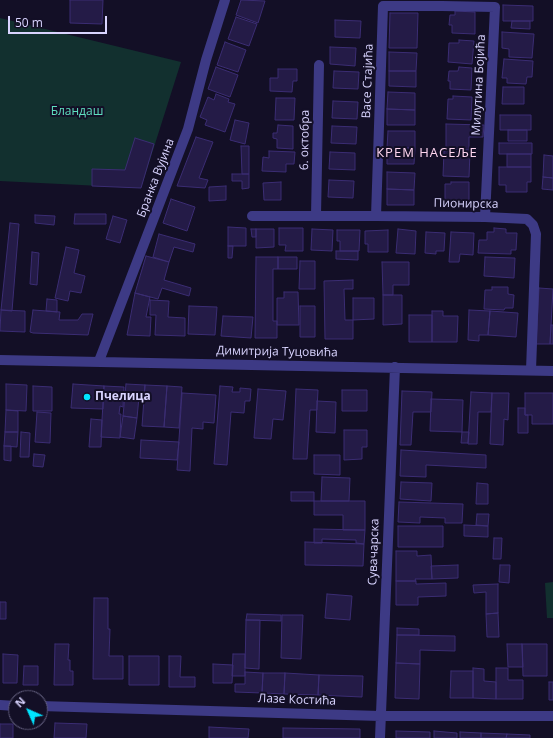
<!DOCTYPE html>
<meta charset="utf-8">
<style>
body{margin:0}
#map{position:relative;width:553px;height:738px;overflow:hidden;background:#130f26;font-family:"Open Sans",sans-serif}
canvas{display:block}
.north{position:absolute;left:8px;top:690px;width:40px;height:40px;box-sizing:border-box;background:#130f26;border:1px solid #625e7d;border-radius:50%;rotate:315deg;font-size:11px;font-weight:700;line-height:16px;text-align:center;color:#d9d4ff}
.north::after{content:'';display:block;margin:auto;width:14px;height:18px;background:#00e5ff;clip-path:polygon(50% 0,100% 100%,50% 72%,0 100%)}
.scale{position:absolute;left:8px;top:16px;width:99px;height:18px;box-sizing:border-box;border:2px solid #d9d4ff;border-top:0;padding-left:5px;font-size:12px;line-height:14px;white-space:nowrap;color:#d9d4ff;-webkit-text-stroke:3px #130f26;paint-order:stroke}
</style>
<div id="map">
<canvas width="553" height="738"></canvas>
<div class="north">N</div>
<div class="scale">50 m</div>
</div>
<script>
const context = document.querySelector('canvas').getContext('2d');
context.lineJoin = 'round';
function fillPath(path, color) { context.fillStyle = color; context.fill(path, 'evenodd'); }
const toPath = rows => new Path2D(rows.map(r => 'M' + r).join(''));
function stroke(path, color, width, dash) { context.strokeStyle = color; context.lineWidth = width; context.lineCap = dash ? 'butt' : 'round'; context.setLineDash(dash || []); context.stroke(path); }
function write(font, color, halo, rows, align = 'center') {
  context.font = font + ' "Open Sans",sans-serif'; context.lineWidth = 4; context.setLineDash([]); context.textBaseline = 'middle'; context.strokeStyle = halo; context.fillStyle = color; for (const [text, x, y, turn = 0] of rows) {
    context.save(); context.translate(x, y); context.rotate((+turn || 0) * Math.PI / 180); context.textAlign = isNaN(turn) ? turn : align; if (halo) context.strokeText(text, 0, 0); context.fillText(text, 0, 0); context.restore();
  }
}
const green = toPath([
 [0,18,181,62,141,188,0,181],
 [553,582,553,618,547,618,545,583]
]);
const building = toPath([
 [70,0,103,0,102,24,70,23,70,0],
 [241,0,265,1,258,23,236,15,241,0],
 [503,5,533,6,533,21,503,21,503,5],
 [455,11,475,12,475,34,452,33,452,25,449,25,450,15,455,15,455,11],
 [390,13,418,13,417,48,389,48,390,13],
 [236,17,257,24,249,46,228,39,236,17],
 [335,20,361,21,360,38,335,37,335,20],
 [512,21,530,21,530,29,511,28,512,21],
 [502,32,534,34,532,58,509,57,509,49,502,48,502,32],
 [459,40,474,41,472,64,448,62,449,43,459,43,459,40],
 [225,42,246,50,238,72,217,65,225,42],
 [330,47,356,48,355,66,330,64,330,47],
 [389,52,417,53,416,71,389,71,389,52],
 [504,59,533,61,532,77,527,77,526,84,507,83,507,78,502,78,504,59],
 [216,67,238,75,230,97,208,89,216,67],
 [459,67,472,68,471,90,450,89,450,81,448,81,449,71,458,71,459,67],
 [278,69,297,69,297,81,293,81,292,92,270,91,270,78,278,78,278,69],
 [334,71,359,72,358,89,333,88,334,71],
 [389,71,416,71,416,87,389,86,389,71],
 [503,87,524,87,524,104,502,104,503,87],
 [388,92,415,93,415,110,387,109,388,92],
 [216,94,229,99,228,102,235,104,225,132,205,125,207,120,200,117,208,97,214,100,216,94],
 [453,96,472,97,471,120,447,119,448,99,453,99,453,96],
 [276,98,295,98,294,120,275,120,276,98],
 [333,101,358,102,357,119,332,118,333,101],
 [387,109,415,110,415,125,387,125,387,109],
 [500,115,531,115,531,130,500,130,500,115],
 [235,120,249,123,245,144,230,140,235,120],
 [446,124,484,125,483,137,469,137,469,150,446,149,446,124],
 [278,125,293,126,293,149,277,148,277,139,273,138,273,133,277,133,278,125],
 [332,126,357,127,356,144,331,143,332,126],
 [508,130,527,130,527,141,508,141,508,130],
 [388,131,415,131,415,148,387,148,388,131],
 [196,137,213,142,199,178,208,180,205,188,177,186,196,137],
 [135,138,154,144,141,188,92,186,92,169,125,170,135,138],
 [499,143,532,143,532,154,499,154,499,143],
 [241,146,249,146,249,174,242,174,241,146],
 [387,148,415,148,414,164,387,164,387,148],
 [269,151,295,152,294,164,286,164,286,172,262,171,263,157,269,158,269,151],
 [444,151,470,152,469,177,443,176,444,151],
 [330,152,355,153,355,170,329,169,330,152],
 [507,154,531,154,531,167,507,167,507,154],
 [544,155,553,156,553,178,543,177,544,155],
 [499,167,531,167,531,182,527,182,527,192,506,192,506,185,499,185,499,167],
 [387,172,415,173,414,190,387,189,387,172],
 [232,174,249,174,249,188,242,189,242,181,232,181,232,174],
 [543,177,553,178,553,190,542,189,543,177],
 [329,180,354,181,353,198,328,197,329,180],
 [281,182,281,200,264,200,263,183,281,182],
 [451,182,469,182,469,204,445,204,445,184,451,184,451,182],
 [226,186,226,200,209,201,209,187,226,186],
 [387,189,414,190,414,205,387,205,387,189],
 [171,199,195,207,187,231,163,223,171,199],
 [75,214,106,214,106,224,74,224,75,214],
 [35,215,55,216,54,225,35,223,35,215],
 [113,216,127,220,120,243,106,239,113,216],
 [10,223,19,224,12,311,1,310,10,223],
 [228,227,246,228,246,246,228,246,228,227],
 [279,228,303,228,303,251,285,251,286,245,279,245,279,228],
 [494,228,506,229,506,233,517,233,516,250,511,250,511,254,478,253,479,240,487,240,487,232,494,232,494,228],
 [251,229,256,229,256,237,252,237,251,229],
 [256,229,274,229,274,247,256,248,256,229],
 [312,229,333,230,332,251,311,250,312,229],
 [398,229,416,231,415,254,396,253,398,229],
 [337,230,360,230,359,251,340,251,340,241,337,241,337,230],
 [388,230,388,252,368,252,368,244,365,244,365,231,388,230],
 [426,232,445,233,444,251,436,251,436,254,425,253,426,232],
 [451,232,474,233,473,255,460,254,459,262,449,262,451,232],
 [159,234,195,244,193,252,174,247,169,262,153,257,159,234],
 [228,246,233,246,232,258,228,258,228,246],
 [66,247,79,250,74,273,85,276,81,293,70,291,68,301,55,298,66,247],
 [336,251,358,251,358,260,336,259,336,251],
 [32,252,39,253,37,285,30,284,32,252],
 [146,256,169,262,164,280,191,288,189,296,162,288,158,299,135,293,146,256],
 [256,257,278,257,278,269,273,269,273,321,277,321,277,338,255,338,256,257],
 [278,257,297,257,297,269,278,269,278,257],
 [485,257,515,258,514,278,484,276,485,257],
 [300,261,315,261,315,289,299,289,300,261],
 [382,262,409,262,409,285,393,285,393,295,383,295,382,262],
 [353,280,353,289,344,289,345,320,353,320,353,339,325,339,324,281,353,280],
 [492,287,508,287,508,294,514,295,513,308,505,308,504,310,484,309,485,290,492,290,492,287],
 [539,288,553,289,550,344,536,344,539,288],
 [284,292,298,292,299,325,277,325,277,298,284,298,284,292],
 [135,293,150,297,146,317,151,317,150,336,127,335,135,293],
 [383,295,402,295,402,324,383,325,383,295],
 [353,298,374,298,374,319,353,320,353,298],
 [47,299,57,300,57,312,46,311,47,299],
 [150,300,169,301,168,317,185,318,185,336,155,335,156,315,150,315,150,300],
 [189,306,217,307,215,335,188,334,189,306],
 [300,306,315,306,315,337,300,337,300,306],
 [1,310,25,311,25,332,0,331,1,310],
 [33,310,60,312,59,320,78,320,82,314,93,314,88,335,33,333,30,332,33,310],
 [469,310,490,311,488,335,479,335,479,341,468,340,469,310],
 [432,311,443,311,443,316,458,316,457,342,432,342,432,311],
 [490,311,518,313,516,337,488,335,490,311],
 [409,315,432,315,432,342,409,342,409,315],
 [223,316,253,317,251,338,221,336,223,316],
 [551,325,553,325,553,344,550,344,551,325],
 [6,384,27,385,26,411,6,410,6,384],
 [73,384,104,386,103,409,71,408,73,384],
 [126,384,145,385,144,398,139,397,137,418,123,416,126,384],
 [145,385,167,386,164,427,142,426,145,385],
 [33,386,52,387,52,411,33,411,33,386],
 [104,386,124,387,123,407,120,406,119,414,121,414,120,438,101,437,104,386],
 [167,386,182,387,179,428,164,427,167,386],
 [220,386,233,387,232,392,240,392,240,388,251,389,250,401,245,401,244,413,231,412,227,465,214,464,220,386],
 [258,389,286,391,283,420,273,419,271,439,254,438,258,389],
 [296,389,318,390,317,410,310,410,307,459,293,459,296,389],
 [342,390,367,390,367,411,342,411,342,390],
 [402,391,432,392,431,412,413,412,411,445,400,445,402,391],
 [471,392,492,393,491,412,478,412,477,444,468,444,471,392],
 [182,393,216,395,214,423,203,422,203,429,192,428,190,471,177,470,182,393],
 [492,393,509,393,508,420,504,419,503,445,490,444,492,393],
 [525,393,553,393,553,424,532,424,532,415,525,415,525,393],
 [431,399,463,400,462,432,430,431,431,399],
 [317,401,336,402,335,433,316,432,317,401],
 [518,408,525,408,525,415,528,415,528,433,518,433,518,408],
 [6,410,18,411,18,432,5,432,6,410],
 [37,412,51,413,50,443,35,442,37,412],
 [123,416,137,418,134,439,120,437,123,416],
 [91,419,102,420,101,447,89,447,91,419],
 [344,430,367,430,367,447,362,447,362,459,344,460,344,430],
 [5,432,18,432,17,447,4,446,5,432],
 [21,432,30,433,29,457,20,457,21,432],
 [462,432,469,432,468,443,461,443,462,432],
 [141,440,179,442,177,460,140,458,141,440],
 [4,446,11,446,11,461,4,460,4,446],
 [401,450,486,455,486,468,426,465,426,477,400,476,401,450],
 [34,454,45,455,43,467,33,466,34,454],
 [314,455,340,455,340,475,314,474,314,455],
 [322,477,350,478,349,501,321,501,322,477],
 [401,482,432,483,431,501,400,499,401,482],
 [477,483,488,484,488,504,476,504,477,483],
 [291,492,314,492,314,501,291,501,291,492],
 [314,501,365,501,365,530,343,530,343,515,314,515,314,501],
 [399,502,463,504,462,523,445,523,445,518,420,517,420,523,398,522,399,502],
 [477,514,489,514,488,526,476,525,477,514],
 [464,525,488,526,488,537,464,536,464,525],
 [398,526,443,526,443,547,398,547,398,526],
 [314,529,365,530,364,544,356,543,356,540,322,539,322,543,314,543,314,529],
 [494,538,502,538,501,559,493,559,494,538],
 [305,542,364,544,363,566,305,565,305,542],
 [396,551,417,551,417,556,431,555,432,579,415,579,416,581,396,581,396,551],
 [458,565,458,578,432,579,431,566,458,565],
 [500,565,510,565,509,583,499,582,500,565],
 [396,581,416,581,416,584,446,583,446,596,418,597,418,605,396,605,396,581],
 [498,584,498,613,486,614,486,592,474,593,473,585,498,584],
 [327,594,352,596,350,620,325,618,327,594],
 [94,598,108,598,108,629,110,629,109,656,123,656,123,679,93,679,94,598],
 [0,602,6,602,6,619,0,619,0,602],
 [498,613,499,637,487,637,486,614,498,613],
 [247,614,281,615,281,621,246,620,247,614],
 [282,615,303,615,301,659,281,658,282,615],
 [246,620,260,620,259,669,245,668,246,620],
 [397,628,419,629,419,635,397,635,397,628],
 [397,635,455,636,455,651,420,650,420,664,396,663,397,635],
 [55,644,69,644,68,660,70,660,70,671,73,671,73,685,54,685,55,644],
 [507,644,522,644,523,667,508,667,507,644],
 [522,644,547,644,547,676,523,676,522,644],
 [3,654,18,655,17,683,3,683,3,654],
 [233,654,245,654,245,676,232,676,233,654],
 [129,656,159,656,159,685,129,685,129,656],
 [169,656,181,656,180,677,195,677,195,687,169,687,169,656],
 [396,663,420,664,419,699,395,698,396,663],
 [213,664,233,665,232,683,213,683,213,664],
 [24,666,38,666,38,685,23,685,24,666],
 [473,668,484,669,484,681,496,682,496,699,473,698,473,668],
 [496,668,508,668,508,680,523,680,523,699,496,699,496,668],
 [451,671,473,671,473,698,450,698,451,671],
 [245,672,263,673,262,693,235,692,235,684,245,684,245,672],
 [263,673,285,673,284,694,262,693,263,673],
 [285,673,319,675,318,695,284,694,285,673],
 [319,675,363,676,362,697,318,695,319,675],
 [549,682,553,682,553,700,549,700,549,682],
 [55,723,87,724,86,738,54,738,55,723],
 [0,724,13,724,13,738,0,738,0,724],
 [209,727,249,729,248,738,209,738,209,727],
 [283,728,360,729,360,738,283,738,283,728],
 [396,731,430,732,430,738,396,738,396,731],
 [434,731,457,733,457,738,434,738,434,731],
 [460,732,481,733,481,738,460,738,460,732],
 [481,733,507,734,506,738,481,738,481,733],
 [507,734,530,735,530,738,506,738,507,734]
]);
const street = toPath([
 [316,215,319,65],
 [252,216,376,216,485,217,527,219,533,225,536,234,531,370],
 [376,216,383,6,442,6,495,7,485,217],
 [0,360,553,371],
 [99,361,188,129,206,60,225,0],
 [0,705,16,706],
 [40,706,380,716,553,716],
 [380,738,395,367]
]);
const markers = [
 [87,397,4,"#00e5ff"]
];
const streetNames = [
 ["Васе Стајића",368,81,-88],
 ["Милутина Бојића",479,85,-87],
 ["6. октобра",305,140,-89],
 ["Бранка Вујина",156,178,-69],
 ["Пионирска",466,204,1],
 ["Димитрија Туцовића",277,352,1],
 ["Сувачарска",374,552,-88],
 ["Лазе Костића",297,700,2]
];
const parkNames = [
 ["Бландаш",77,112]
];
const poiNames = [
 ["Пчелица",95,397]
];
const neighbourhoodNames = [
 ["КРЕМ НАСЕЉЕ",427,153]
];
fillPath(green, '#12302f');
fillPath(building, '#241b47');
stroke(building, '#3b2d73', 1);
stroke(street, '#3d3a85', 10);
for (const [x, y, r, color] of markers) { const dot = new Path2D(); dot.arc(x, y, r, 0, 2 * Math.PI); context.fillStyle = color; context.fill(dot); stroke(dot, '#130f26', 1.5); }
write('12px', '#d9d4ff', '#130f26', streetNames);
write('12px', '#5fe0c0', '#130f26', parkNames);
write('bold 12px', '#d9d4ff', '#130f26', poiNames, 'left');
context.letterSpacing = '1px';
write('13px', '#ffd6f0', '#130f26', neighbourhoodNames);
context.letterSpacing = '0px';
</script>
